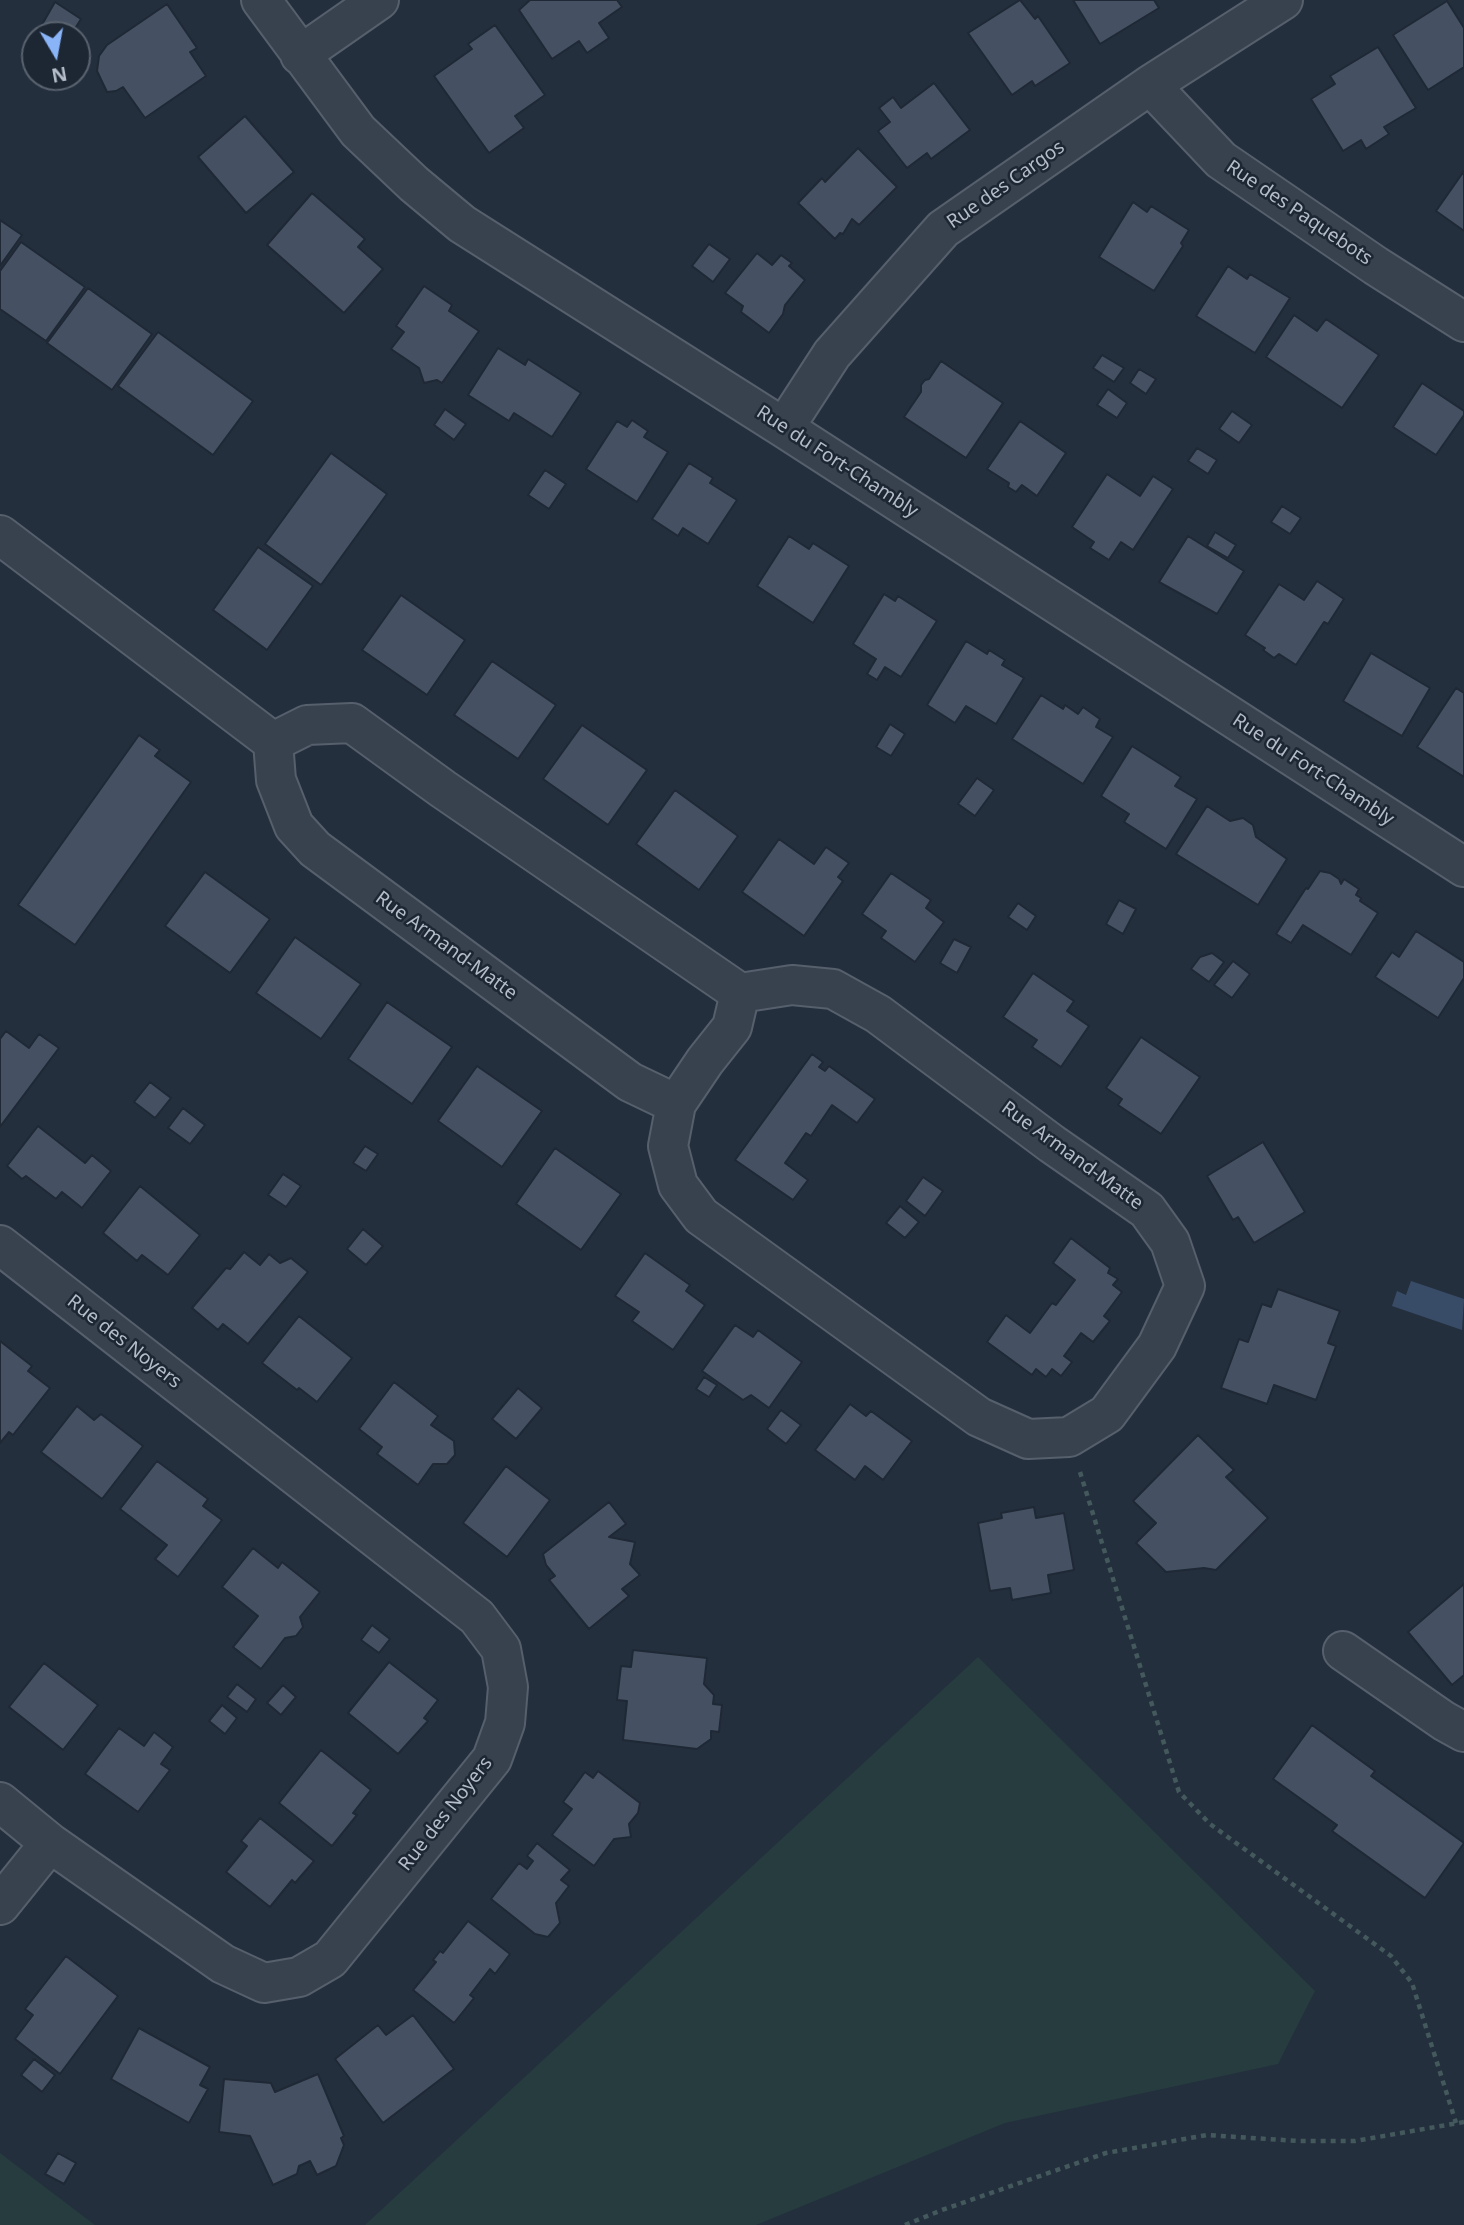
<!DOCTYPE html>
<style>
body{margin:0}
#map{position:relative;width:1464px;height:2225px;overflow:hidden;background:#242f3e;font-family:"Noto Sans",sans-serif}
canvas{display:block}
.north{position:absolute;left:21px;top:21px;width:70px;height:70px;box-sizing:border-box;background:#1d2633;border:2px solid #59626f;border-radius:50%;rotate:170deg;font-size:19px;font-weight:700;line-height:28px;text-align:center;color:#b4bcc9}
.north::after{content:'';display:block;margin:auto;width:24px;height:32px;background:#8ab4f8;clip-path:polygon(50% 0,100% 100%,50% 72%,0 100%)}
</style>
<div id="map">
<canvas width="1464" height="2225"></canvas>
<div class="north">N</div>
</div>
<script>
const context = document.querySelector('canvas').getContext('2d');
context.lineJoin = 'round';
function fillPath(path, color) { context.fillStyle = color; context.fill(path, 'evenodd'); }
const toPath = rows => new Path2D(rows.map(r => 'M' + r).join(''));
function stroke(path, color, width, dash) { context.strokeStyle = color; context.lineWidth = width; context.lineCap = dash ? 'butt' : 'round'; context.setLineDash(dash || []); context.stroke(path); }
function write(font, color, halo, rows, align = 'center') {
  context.font = font + ' "Noto Sans",sans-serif'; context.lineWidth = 5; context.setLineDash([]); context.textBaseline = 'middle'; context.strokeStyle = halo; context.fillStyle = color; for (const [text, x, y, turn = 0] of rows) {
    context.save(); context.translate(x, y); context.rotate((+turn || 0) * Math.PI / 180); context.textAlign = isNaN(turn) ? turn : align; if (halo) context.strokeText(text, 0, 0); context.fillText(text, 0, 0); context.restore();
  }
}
const green = toPath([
 [978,1657,1315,1991,1278,2064,1005,2123,756,2225,365,2225],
 [0,2153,95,2225,0,2225]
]);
const water = toPath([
 [1411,1281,1464,1299,1462,1330,1392,1306,1397,1291,1406,1295]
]);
const building = toPath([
 [530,0,617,0,622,7,599,23,609,38,587,53,579,41,552,59,519,10,530,0],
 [1020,0,1035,19,1038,16,1070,63,1035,86,1032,81,1012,95,968,33,1020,0],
 [1073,0,1154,0,1159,8,1100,44,1073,0],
 [1447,1,1464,28,1464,67,1428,90,1393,35,1447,1],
 [55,2,81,19,71,35,36,35,55,2],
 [167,4,197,48,190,52,206,76,145,118,123,87,116,91,107,92,97,71,99,56,107,45,167,4],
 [495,25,545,95,515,116,524,128,489,153,434,76,472,49,468,44,495,25],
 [1378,47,1416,108,1384,127,1389,134,1366,149,1361,140,1343,151,1311,99,1335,84,1330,76,1378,47],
 [934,83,970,130,931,159,927,153,907,168,878,131,890,122,879,108,893,97,901,108,934,83],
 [245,116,294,172,246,213,198,157,245,116],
 [858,148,897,187,859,225,852,219,843,234,840,233,835,239,798,203,822,178,825,182,858,148],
 [1464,171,1464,231,1436,211,1464,171],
 [312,193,365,239,358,247,383,269,344,313,267,245,312,193],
 [1133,202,1147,212,1151,206,1189,230,1181,243,1183,246,1154,291,1099,257,1133,202],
 [0,220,22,235,0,266,0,220],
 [21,242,85,287,46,341,0,309,0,271,21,242],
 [709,244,730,259,713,282,692,266,709,244],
 [757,253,772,265,781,255,792,263,789,266,805,280,785,305,783,314,769,333,741,312,743,306,725,293,757,253],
 [1228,266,1247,279,1250,274,1290,298,1255,353,1196,316,1228,266],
 [424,286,452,305,449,311,479,331,442,383,437,380,424,383,419,368,391,349,404,332,396,326,424,286],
 [88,288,152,334,112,390,47,343,88,288],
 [1294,315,1317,331,1326,319,1379,355,1342,408,1266,357,1294,315],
 [158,332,253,401,213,455,118,386,158,332],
 [498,348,525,365,528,359,581,393,552,437,514,413,509,421,468,395,498,348],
 [1102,355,1124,368,1114,382,1093,368,1102,355],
 [941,361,1003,403,966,458,904,417,921,392,921,385,925,380,929,379,941,361],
 [1139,369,1156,379,1146,394,1130,383,1139,369],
 [1422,383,1464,411,1464,415,1436,455,1393,427,1422,383],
 [1108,389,1127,403,1117,418,1097,405,1108,389],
 [445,409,466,424,454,440,434,425,445,409],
 [1232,411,1252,425,1239,443,1219,429,1232,411],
 [632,420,648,431,644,437,668,452,637,502,586,469,617,421,627,427,632,420],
 [1020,421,1066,453,1037,496,1022,485,1016,492,1008,487,1009,483,987,469,1020,421],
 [1197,448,1217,460,1208,474,1188,461,1197,448],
 [331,453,387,494,321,585,265,544,331,453],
 [689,463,713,478,710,483,737,500,708,544,683,528,678,536,652,519,689,463],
 [545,470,566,484,549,509,528,495,545,470],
 [1107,474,1140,496,1153,476,1173,489,1133,550,1121,542,1109,560,1090,548,1094,542,1072,527,1107,474],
 [1282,506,1301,518,1290,534,1271,522,1282,506],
 [1215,532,1236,545,1228,558,1207,546,1215,532],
 [789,536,809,549,813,543,849,566,813,623,757,586,789,536],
 [1188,536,1244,571,1217,614,1159,582,1188,536],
 [258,547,313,586,267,650,213,610,258,547],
 [1317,581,1344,599,1328,624,1324,622,1296,665,1279,654,1274,658,1263,650,1265,648,1245,635,1279,584,1304,600,1317,581],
 [884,594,895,601,898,596,937,621,901,677,885,667,877,680,867,674,876,659,853,644,884,594],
 [401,595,465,640,427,695,362,650,401,595],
 [966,641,987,654,989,650,1005,660,1002,665,1024,678,996,724,966,706,955,723,927,705,966,641],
 [1371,653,1430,688,1402,736,1343,701,1371,653],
 [492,661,556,705,518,759,454,715,492,661],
 [1456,688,1464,693,1464,777,1417,747,1456,688],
 [1041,695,1063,709,1065,705,1078,714,1083,707,1100,719,1096,727,1113,737,1083,784,1012,739,1041,695],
 [890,724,905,734,891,756,876,747,890,724],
 [582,725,647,770,608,825,543,779,582,725],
 [139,735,160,750,155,756,191,782,75,945,18,905,139,735],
 [1132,746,1181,777,1175,786,1197,799,1166,849,1124,822,1129,814,1101,796,1132,746],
 [977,778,994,790,975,816,958,804,977,778],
 [675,790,738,836,699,890,636,844,675,790],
 [1207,806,1230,821,1243,818,1253,825,1256,837,1287,859,1258,905,1176,854,1207,806],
 [779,839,814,864,826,847,849,863,838,877,843,881,804,936,742,892,779,839],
 [1320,871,1330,873,1339,879,1341,884,1344,879,1359,889,1356,895,1361,898,1360,901,1378,913,1351,955,1303,925,1291,943,1276,934,1306,888,1308,889,1320,871],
 [205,872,270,919,230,973,165,926,205,872],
 [891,873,931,900,926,908,944,922,915,962,881,938,886,931,862,914,891,873],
 [1119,900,1136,909,1123,934,1106,924,1119,900],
 [1018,903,1036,916,1027,930,1008,917,1018,903],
 [1416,931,1464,962,1464,978,1438,1018,1375,977,1392,952,1399,957,1416,931],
 [295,937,361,984,321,1039,256,993,295,937],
 [954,939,971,947,957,973,940,963,954,939],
 [1212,953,1224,962,1209,982,1191,969,1200,957,1212,953],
 [1233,961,1250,974,1232,998,1214,985,1233,961],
 [1033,973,1074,1001,1067,1011,1089,1026,1061,1067,1032,1047,1037,1040,1003,1017,1033,973],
 [387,1002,452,1047,412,1104,348,1059,387,1002],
 [6,1031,29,1048,39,1034,59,1048,0,1127,0,1039,6,1031],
 [1141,1037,1200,1077,1161,1134,1118,1105,1122,1099,1106,1088,1141,1037],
 [812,1054,823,1062,819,1067,825,1071,829,1066,875,1099,857,1123,832,1105,811,1136,806,1133,785,1163,808,1180,793,1200,735,1160,812,1054],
 [477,1066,542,1111,502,1167,438,1121,477,1066],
 [150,1082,171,1098,155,1118,134,1102,150,1082],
 [183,1108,205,1125,190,1144,168,1128,183,1108],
 [38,1126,85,1163,92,1155,111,1171,82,1208,62,1192,56,1199,26,1176,22,1179,7,1166,38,1126],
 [1263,1142,1305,1212,1254,1243,1238,1217,1233,1220,1207,1176,1263,1142],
 [365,1146,378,1154,366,1171,353,1163,365,1146],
 [555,1148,621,1194,581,1250,516,1204,555,1148],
 [283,1174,301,1186,286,1207,268,1195,283,1174],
 [923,1177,943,1191,925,1216,906,1201,923,1177],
 [140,1186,200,1235,168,1275,142,1255,137,1261,103,1233,140,1186],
 [900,1206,919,1222,905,1238,886,1223,900,1206],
 [363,1229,383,1246,366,1265,347,1249,363,1229],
 [1071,1238,1110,1268,1108,1273,1118,1279,1113,1285,1122,1292,1104,1316,1110,1321,1093,1342,1081,1333,1064,1356,1072,1362,1061,1376,1052,1369,1046,1377,1036,1369,1032,1375,987,1342,1006,1315,1030,1333,1052,1303,1056,1305,1075,1280,1053,1263,1071,1238],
 [244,1252,260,1265,269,1254,280,1263,291,1258,308,1272,248,1344,223,1324,218,1330,192,1308,226,1268,230,1269,244,1252],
 [645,1253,690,1285,686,1291,705,1305,673,1350,632,1321,639,1312,615,1296,645,1253],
 [1278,1289,1340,1311,1328,1343,1336,1346,1316,1400,1274,1385,1267,1404,1221,1388,1239,1339,1248,1342,1262,1304,1271,1307,1278,1289],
 [299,1316,352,1358,317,1402,299,1388,297,1390,262,1363,299,1316],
 [735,1325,753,1337,758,1330,802,1362,769,1408,751,1395,743,1400,702,1371,735,1325],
 [0,1341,32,1366,28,1371,50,1388,13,1435,9,1432,0,1443,0,1341],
 [704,1377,717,1385,709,1397,696,1389,704,1377],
 [394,1382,438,1416,431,1425,454,1441,455,1455,447,1464,433,1464,418,1485,377,1454,382,1447,359,1429,394,1382],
 [518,1388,542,1408,516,1439,492,1419,518,1388],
 [850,1404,866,1416,871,1411,912,1441,883,1480,865,1466,855,1480,815,1450,850,1404],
 [77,1406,94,1420,101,1414,143,1446,102,1499,41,1452,77,1406],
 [781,1410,801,1425,786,1444,767,1429,781,1410],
 [1198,1435,1234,1470,1226,1477,1268,1518,1216,1570,1204,1568,1166,1572,1136,1543,1156,1523,1133,1501,1198,1435],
 [157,1461,208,1499,203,1506,222,1520,178,1577,155,1559,167,1545,120,1509,157,1461],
 [506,1466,550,1500,507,1557,463,1523,506,1466],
 [609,1502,626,1524,609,1537,635,1542,630,1564,640,1575,622,1589,629,1596,589,1629,549,1580,555,1576,546,1565,543,1554,609,1502],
 [1034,1507,1036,1518,1064,1513,1074,1570,1048,1575,1051,1593,1012,1600,1010,1588,990,1591,978,1523,1002,1518,1001,1513,1034,1507],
 [253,1548,278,1568,282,1562,320,1592,300,1617,303,1627,296,1636,285,1638,261,1669,233,1647,258,1616,222,1587,253,1548],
 [1464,1584,1464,1675,1452,1685,1408,1632,1464,1584],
 [372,1625,390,1639,379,1653,361,1640,372,1625],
 [633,1650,707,1658,704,1684,714,1695,713,1704,722,1705,719,1732,711,1731,711,1739,697,1749,623,1740,627,1701,617,1700,621,1666,631,1667,633,1650],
 [389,1662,438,1700,424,1718,428,1721,398,1754,348,1713,389,1662],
 [44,1663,98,1705,63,1750,9,1707,44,1663],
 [237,1684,256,1699,247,1712,227,1697,237,1684],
 [283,1685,296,1697,281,1715,267,1703,283,1685],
 [222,1705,237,1718,225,1734,209,1721,222,1705],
 [1312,1725,1375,1771,1371,1776,1464,1843,1425,1898,1332,1831,1337,1825,1273,1779,1312,1725],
 [119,1728,144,1746,154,1732,173,1747,161,1764,170,1770,138,1812,85,1774,119,1728],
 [321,1750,371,1790,353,1813,357,1815,332,1846,279,1803,321,1750],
 [598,1771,640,1803,638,1813,629,1824,631,1837,614,1839,594,1866,552,1835,572,1809,563,1802,585,1772,593,1778,598,1771],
 [260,1818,314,1861,295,1883,292,1880,270,1907,226,1872,247,1846,241,1841,260,1818],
 [537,1843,570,1870,561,1880,569,1886,556,1903,560,1923,548,1937,535,1934,491,1899,519,1863,527,1869,533,1861,527,1856,537,1843],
 [468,1921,510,1954,495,1974,490,1969,470,1995,474,1998,454,2023,413,1990,436,1962,433,1960,440,1951,443,1953,468,1921],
 [66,1956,118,1996,60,2074,15,2039,33,2015,25,2009,66,1956],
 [413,2015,454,2069,383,2123,335,2059,378,2025,386,2035,413,2015],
 [139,2028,210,2067,200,2085,208,2089,189,2123,111,2079,139,2028],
 [34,2059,55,2075,42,2092,21,2075,34,2059],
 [318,2074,344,2136,341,2138,344,2145,336,2166,317,2175,310,2161,299,2166,297,2174,273,2185,250,2136,219,2132,224,2079,271,2083,275,2092,318,2074],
 [58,2153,76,2163,64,2184,45,2174,58,2153]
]);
const path = toPath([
 [1080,1472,1179,1792,1210,1824,1391,1956,1412,1983,1456,2123],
 [905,2225,942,2210,1106,2153,1207,2135,1298,2141,1355,2141,1464,2122]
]);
const street = toPath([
 [261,0,358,131,414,184,462,224,784,428,1464,867],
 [300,55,379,0],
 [1150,85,1221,160,1376,266,1464,322],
 [784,428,832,354,943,229,1150,85,1283,0],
 [0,535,273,742],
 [352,723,443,789,740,993,792,985,833,989,878,1014,1052,1144,1147,1210,1170,1242,1185,1286,1157,1346,1107,1414,1069,1437,1028,1439,979,1417,701,1216,678,1185,668,1146,676,1104,630,1082,315,849,294,826,276,780,273,742,307,725,352,723],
 [676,1104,705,1061,732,1027,740,993],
 [0,1245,477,1617,501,1649,508,1687,505,1723,492,1759,330,1959,299,1977,264,1983,223,1964,50,1843,0,1802],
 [1343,1651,1444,1721,1464,1732],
 [0,1905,50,1843]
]);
const streetNames = [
 ["Rue des Cargos",1006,185,-35],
 ["Rue des Paquebots",1299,213,34],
 ["Rue du Fort-Chambly",837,462,33],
 ["Rue du Fort-Chambly",1313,770,33],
 ["Rue Armand-Matte",446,946,36],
 ["Rue Armand-Matte",1072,1156,36],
 ["Rue des Noyers",124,1342,38],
 ["Rue des Noyers",446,1814,-52]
];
fillPath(green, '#263c3f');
fillPath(water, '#394c67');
fillPath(building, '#455162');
stroke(building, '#1f2835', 2);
stroke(street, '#565f6c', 42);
stroke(path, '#44595c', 4.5, [5, 5]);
stroke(street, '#38414e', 38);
write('19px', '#b4bcc9', '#1d2633', streetNames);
</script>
